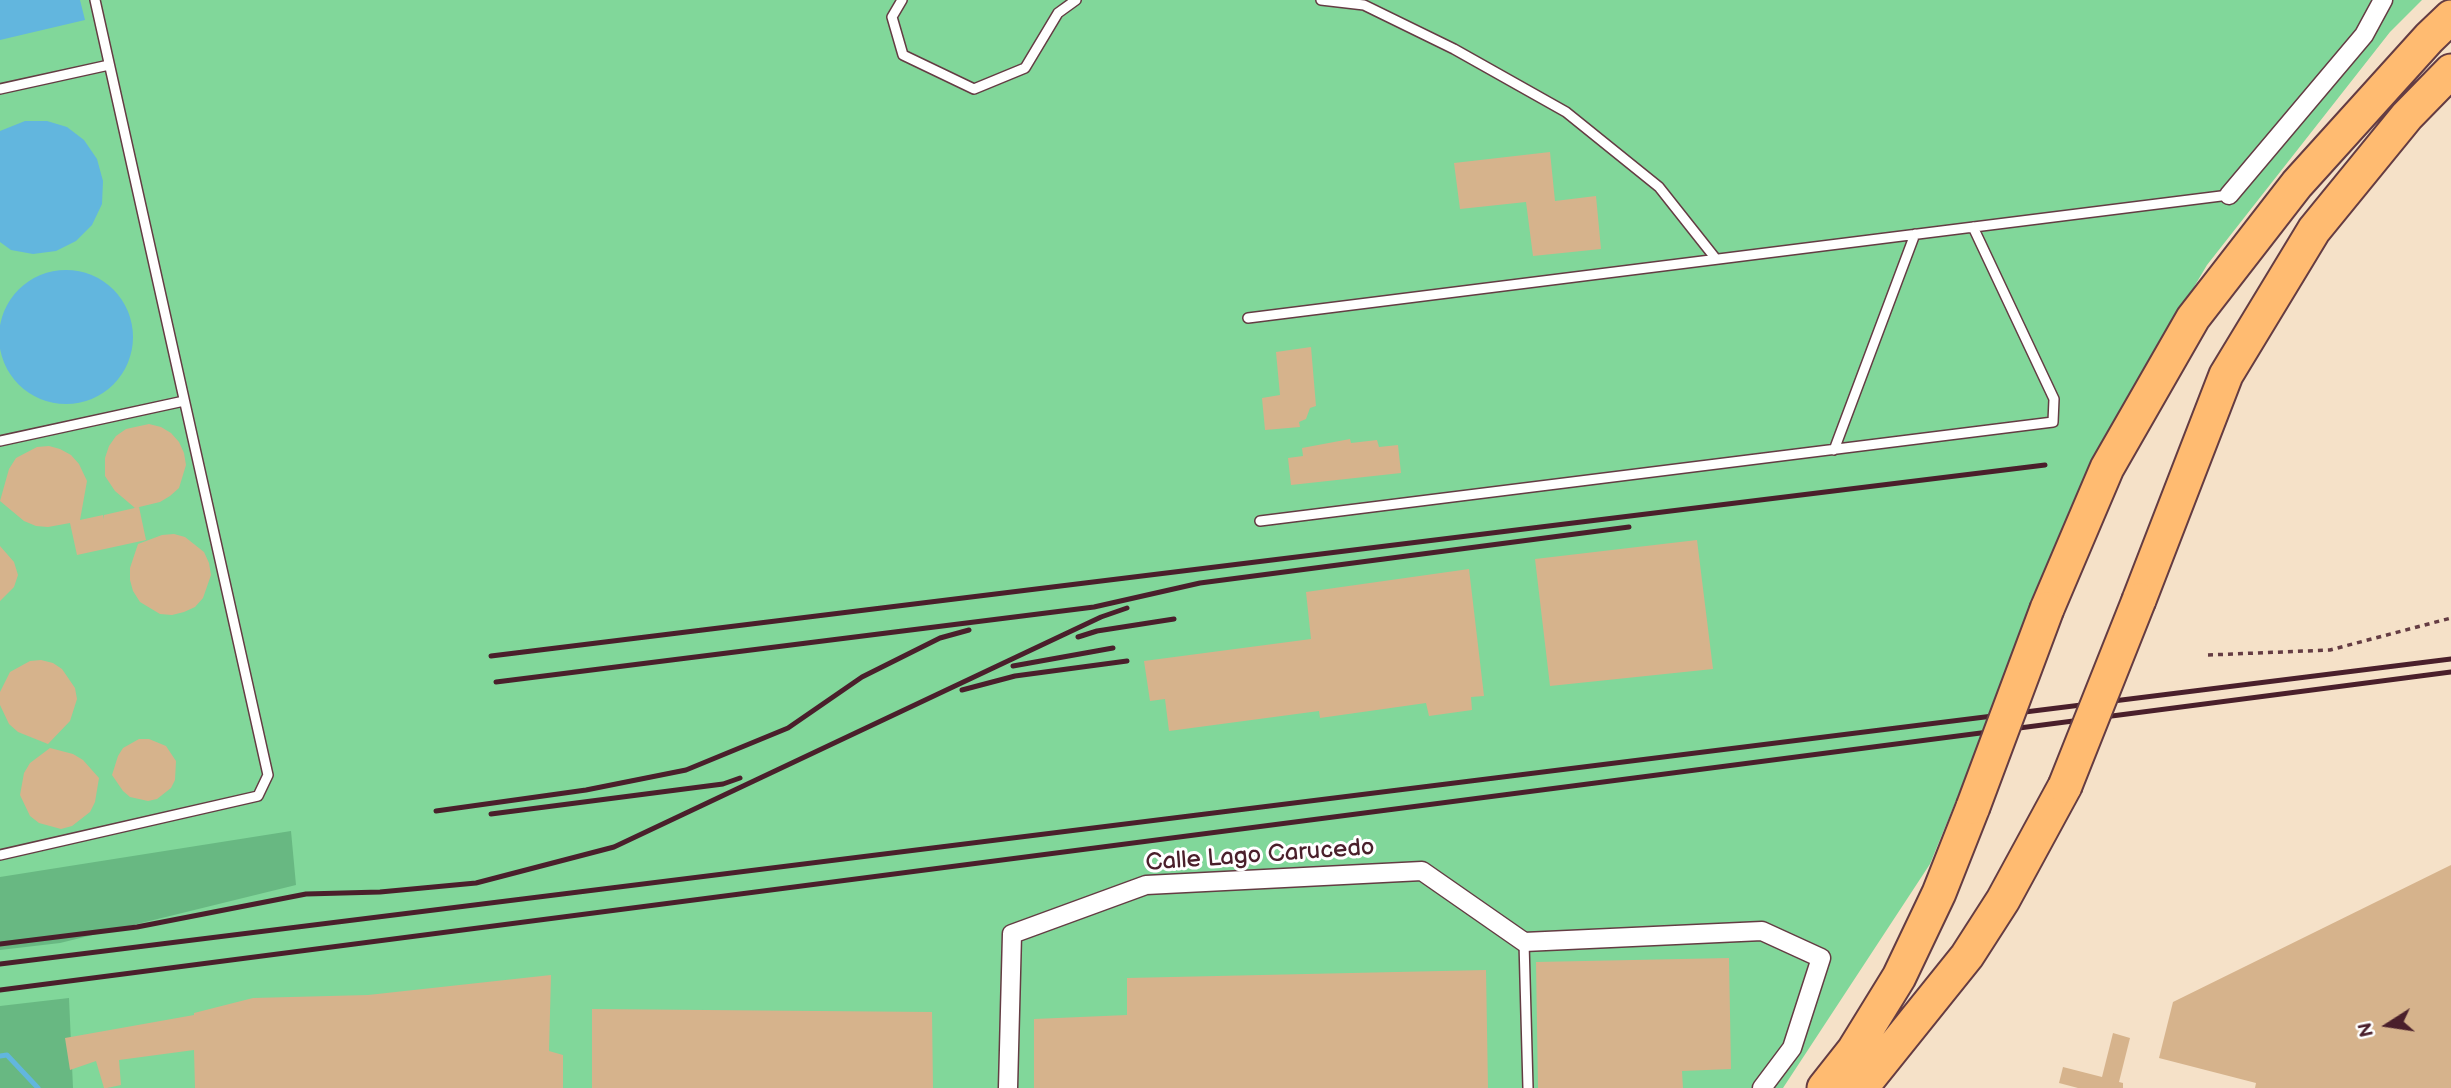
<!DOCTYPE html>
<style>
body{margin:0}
#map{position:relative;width:2451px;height:1088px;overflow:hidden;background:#f5e1c8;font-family:"Balsamiq Sans",sans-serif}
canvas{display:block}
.north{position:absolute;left:2353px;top:990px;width:70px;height:70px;-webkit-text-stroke:5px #fff;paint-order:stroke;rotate:258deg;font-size:19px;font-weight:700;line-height:28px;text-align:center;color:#4a1f2b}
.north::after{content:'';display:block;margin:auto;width:24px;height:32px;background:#4a1f2b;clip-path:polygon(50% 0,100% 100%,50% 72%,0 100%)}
</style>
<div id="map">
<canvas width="2451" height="1088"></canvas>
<div class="north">N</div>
</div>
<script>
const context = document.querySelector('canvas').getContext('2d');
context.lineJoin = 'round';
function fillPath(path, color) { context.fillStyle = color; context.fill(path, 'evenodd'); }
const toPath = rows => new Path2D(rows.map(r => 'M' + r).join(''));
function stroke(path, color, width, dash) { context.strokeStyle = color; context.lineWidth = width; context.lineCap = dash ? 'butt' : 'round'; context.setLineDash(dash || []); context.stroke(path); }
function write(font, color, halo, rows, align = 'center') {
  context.font = font + ' "Balsamiq Sans",sans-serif'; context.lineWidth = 6; context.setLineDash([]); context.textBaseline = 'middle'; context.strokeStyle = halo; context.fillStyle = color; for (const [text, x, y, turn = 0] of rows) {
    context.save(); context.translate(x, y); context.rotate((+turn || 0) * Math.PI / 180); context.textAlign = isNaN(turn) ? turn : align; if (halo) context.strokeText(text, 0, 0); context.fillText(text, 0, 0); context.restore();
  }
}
const green = toPath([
 [0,0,2422,0,2390,32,2207,265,2090,463,1997,700,1930,864,1783,1088,0,1088]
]);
const forest = toPath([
 [291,831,296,885,60,943,0,950,0,877],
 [69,998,73,1088,0,1088,0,1006]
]);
const water = toPath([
 [0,0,80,0,85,20,0,40],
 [25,121,47,121,67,127,84,140,97,159,103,181,102,204,92,225,76,241,56,251,33,254,11,250,0,242,0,131],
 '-1 337a67 67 0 1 1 134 0a67 67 0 1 1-134 0Z'
]);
const stream = toPath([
 [0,1056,7,1055,38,1088]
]);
const building = toPath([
 [1550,152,1555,201,1596,196,1601,249,1533,256,1526,202,1460,209,1454,163],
 [1311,347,1316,406,1310,408,1306,419,1299,422,1300,427,1265,430,1262,398,1280,395,1276,352],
 [149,424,161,427,171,433,179,442,184,453,186,465,179,488,170,496,160,502,135,508,115,491,105,476,105,458,109,446,116,436,126,429],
 [1350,439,1351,443,1377,440,1379,447,1398,445,1401,473,1291,485,1288,458,1303,456,1302,448],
 [49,446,60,449,71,455,79,464,87,481,80,520,103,515,104,519,104,515,139,507,146,540,77,555,70,523,48,527,36,526,24,521,0,501,9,469,16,458,37,447],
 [174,534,185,537,204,552,209,563,211,575,203,598,195,607,184,612,172,615,160,614,140,602,133,591,130,580,130,568,138,544,162,535],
 [1697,540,1713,669,1550,686,1535,559],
 [0,546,14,562,18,575,14,587,0,601],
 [1469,569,1484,696,1471,697,1472,710,1429,716,1426,703,1320,718,1319,711,1169,731,1165,699,1150,701,1144,661,1311,639,1306,592],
 [41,660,53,663,62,669,75,688,77,699,70,721,48,744,18,732,9,724,0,705,0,692,10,672,30,661],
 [139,739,149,739,166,746,176,761,175,780,171,788,157,799,148,801,130,797,123,791,112,775,118,756,123,748],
 [50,748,73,754,83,760,99,778,95,802,90,812,72,826,61,829,39,823,30,816,20,795,24,773,30,763],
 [2451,865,2451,1088,2255,1088,2256,1083,2159,1058,2173,1002],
 [1729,958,1731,1069,1682,1071,1683,1088,1538,1088,1536,962],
 [1486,970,1488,1088,1034,1088,1034,1019,1127,1015,1127,978],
 [551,975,549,1051,563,1055,563,1088,195,1088,194,1050,119,1060,121,1085,107,1088,104,1088,96,1061,70,1070,65,1038,194,1015,194,1013,253,998,368,995],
 [592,1009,932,1012,933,1088,592,1088],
 [2113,1033,2130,1038,2119,1082,2123,1083,2123,1088,2078,1088,2059,1083,2063,1067,2102,1077]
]);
const path = toPath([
 [2208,655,2330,650,2451,618]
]);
const lane = toPath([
 [902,0,892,17,903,55,974,89,1025,68,1058,13,1076,0],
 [1321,0,1364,5,1454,49,1566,112,1659,187,1716,259],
 [0,89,109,65],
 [1248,318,2229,195],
 [0,441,184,401],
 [1834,450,1915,234],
 [1260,521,2053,422,2054,399,1973,227],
 [0,855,258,796,268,775,95,0],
 [1524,942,1528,1088]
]);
const street = toPath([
 [2229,195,2364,35,2383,0],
 [1008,1088,1012,934,1146,885,1422,871,1524,942,1762,931,1821,958,1792,1048,1762,1088]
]);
const highway = toPath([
 [2139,600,2226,375,2314,230,2407,116,2451,71],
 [2047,609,2107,468,2193,318,2297,184,2429,38,2451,17],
 [1824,1088,1854,1050,1899,977,1939,893,1973,807],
 [1861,1088,1967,956,2003,900,2065,786]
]);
const rail = toPath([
 [1078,637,1097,631,1174,619],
 [491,656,2045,465],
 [1013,666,1113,648],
 [496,682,1094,607,1200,583,1629,527],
 [962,690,1015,676,1127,661],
 [436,811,586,790,686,770,788,728,862,677,940,638,969,630],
 [491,814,723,784,740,778],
 [0,944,137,927,306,894,380,892,476,883,614,847,1101,617,1127,608],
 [0,964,2451,659],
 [0,990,2451,672]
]);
const highwayBridge = toPath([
 [2065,786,2139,600],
 [1973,807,2047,609]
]);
const streetNames = [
 ["Calle Lago Carucedo",1260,856,-4]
];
fillPath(green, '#81d79a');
fillPath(forest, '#68b882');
fillPath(water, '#62b6de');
stroke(stream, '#62b6de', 5);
fillPath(building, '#d6b38c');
stroke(lane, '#643c43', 12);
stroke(street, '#643c43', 21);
stroke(highway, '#643c43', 37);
stroke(path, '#643c43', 3.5, [5, 5]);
stroke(lane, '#fff', 9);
stroke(street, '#fff', 18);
stroke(highway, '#ffbb71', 33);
stroke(rail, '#4a1f2b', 5);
stroke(highwayBridge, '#643c43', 37, []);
stroke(highwayBridge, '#ffbb71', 33);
write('24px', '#4a1f2b', '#fff', streetNames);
</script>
